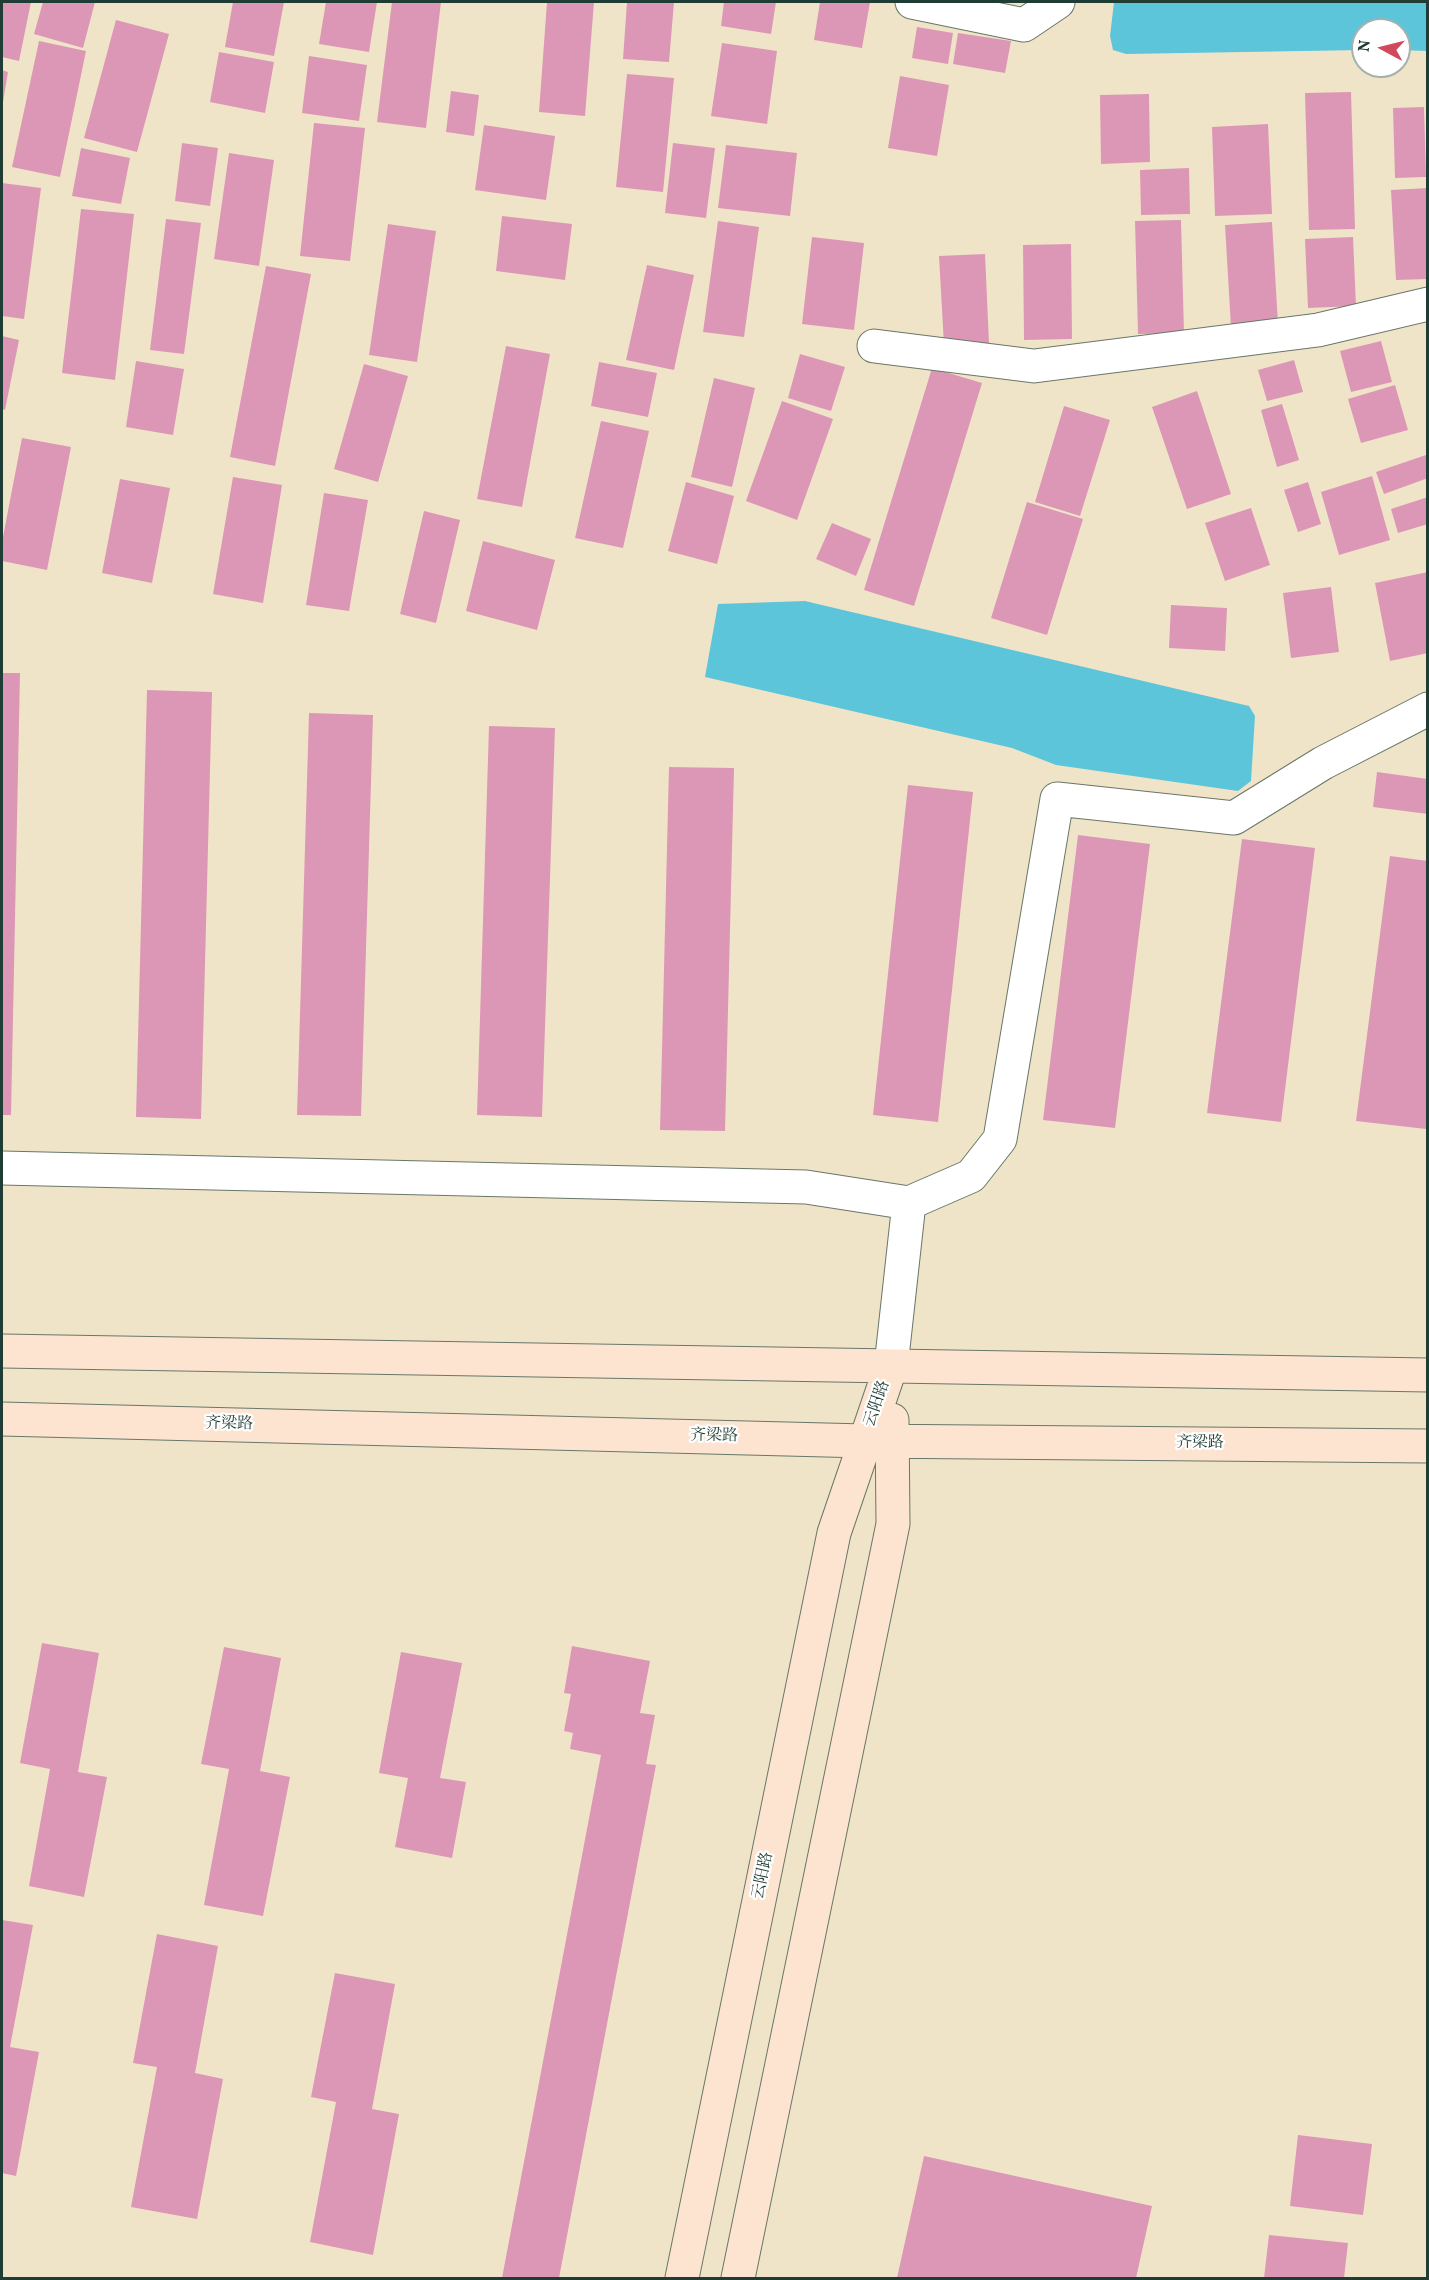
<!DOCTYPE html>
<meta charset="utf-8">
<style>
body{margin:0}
#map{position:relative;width:1429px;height:2280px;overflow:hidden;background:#f0e4c8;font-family:Vollkorn,serif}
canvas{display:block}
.frame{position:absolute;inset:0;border:3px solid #1f3d34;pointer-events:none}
.north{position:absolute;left:1351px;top:18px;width:60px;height:60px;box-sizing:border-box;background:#fff;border:2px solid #a5b1ae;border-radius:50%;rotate:277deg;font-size:16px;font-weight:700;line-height:24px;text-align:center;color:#1f3d34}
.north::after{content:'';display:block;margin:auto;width:21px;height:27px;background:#d1495b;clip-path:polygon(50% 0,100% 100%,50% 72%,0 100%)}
</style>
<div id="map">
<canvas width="1429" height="2280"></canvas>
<div class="frame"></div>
<div class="north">N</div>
</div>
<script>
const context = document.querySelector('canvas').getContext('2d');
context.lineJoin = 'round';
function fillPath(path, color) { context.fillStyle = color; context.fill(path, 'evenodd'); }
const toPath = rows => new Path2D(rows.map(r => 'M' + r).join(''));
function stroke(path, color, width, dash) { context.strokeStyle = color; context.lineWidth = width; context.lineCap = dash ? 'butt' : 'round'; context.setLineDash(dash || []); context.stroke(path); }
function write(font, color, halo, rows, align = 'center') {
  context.font = font + ' Vollkorn,"Noto Serif SC",serif'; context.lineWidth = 4.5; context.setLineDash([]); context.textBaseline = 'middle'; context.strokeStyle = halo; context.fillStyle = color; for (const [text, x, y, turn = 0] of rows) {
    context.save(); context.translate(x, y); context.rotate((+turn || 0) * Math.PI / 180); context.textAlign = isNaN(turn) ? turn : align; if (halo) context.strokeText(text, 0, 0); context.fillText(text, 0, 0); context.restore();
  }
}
const water = toPath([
 [1114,2,1427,2,1427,51,1399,50,1399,30,1363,30,1363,50,1126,54,1113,50,1110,36],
 [805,601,1249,706,1255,716,1251,781,1238,791,1056,765,1012,748,705,677,718,604]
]);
const building = toPath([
 [2,2,31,2,19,61,2,57],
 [43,2,95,2,83,48,34,34],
 [233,2,284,2,274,56,225,47],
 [326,2,377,2,369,52,319,44],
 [392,2,441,2,426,128,377,122],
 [547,2,594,2,585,116,539,112],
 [627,2,674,2,669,62,623,59],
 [724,2,776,2,771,34,721,26],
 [820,2,870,2,862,48,814,40],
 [116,20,169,34,137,152,84,138],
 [917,27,953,33,948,64,912,58],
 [958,33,1011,41,1005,73,953,64],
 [39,41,86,51,60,177,12,167],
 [722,43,777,51,767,124,711,116],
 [219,52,274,62,265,113,210,102],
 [309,56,367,65,359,121,302,113],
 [2,70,8,72,3,102,2,102],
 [627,74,674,78,663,192,616,187],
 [900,76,949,85,937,156,888,148],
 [451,91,479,95,474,136,446,132],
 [1351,92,1355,229,1309,230,1305,93],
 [1149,94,1150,162,1101,164,1100,95],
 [1424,107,1426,177,1395,178,1393,108],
 [314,123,365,128,350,261,300,256],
 [1268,124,1272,214,1215,216,1212,127],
 [484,125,555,136,546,200,475,190],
 [182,143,218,148,210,206,175,201],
 [673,143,715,148,706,218,665,213],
 [726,145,797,153,790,216,718,208],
 [81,148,130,158,121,204,72,196],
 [229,153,274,160,259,266,214,259],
 [1189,168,1190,214,1141,215,1140,170],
 [2,183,41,188,24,319,2,316],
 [1428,188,1428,279,1396,280,1391,190],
 [81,209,134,214,115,380,62,373],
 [502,216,572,224,565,280,496,271],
 [166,219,201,223,184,354,150,350],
 [1181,220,1184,333,1138,334,1135,221],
 [718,221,759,227,744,337,703,332],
 [1272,222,1278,324,1231,327,1225,225],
 [388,224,436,231,417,362,369,355],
 [812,237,864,243,854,330,802,324],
 [1353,237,1356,306,1308,308,1305,239],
 [1071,244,1072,339,1024,340,1023,245],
 [985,254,989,343,944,345,939,256],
 [647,265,694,275,674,370,626,360],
 [266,266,311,274,275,466,230,457],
 [2,336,19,340,5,410,2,409],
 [1381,341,1392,382,1351,392,1340,351],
 [506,346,550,354,522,507,477,499],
 [800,354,845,367,831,411,788,398],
 [1294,360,1303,392,1267,401,1258,370],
 [136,361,184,369,173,435,126,427],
 [599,362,657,373,648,417,591,406],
 [364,364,408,376,378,482,334,469],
 [932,368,982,383,914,606,864,590],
 [714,378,755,388,732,487,691,477],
 [1395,385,1408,430,1361,443,1348,399],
 [1197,391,1231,494,1187,509,1152,407],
 [782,401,833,419,797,520,746,501],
 [1282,404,1299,460,1277,467,1261,410],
 [1064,406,1110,420,1080,516,1035,502],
 [601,421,649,431,623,548,575,538],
 [22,438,71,447,47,570,2,561,2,542],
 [1426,455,1428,478,1384,494,1376,472],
 [1372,476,1390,540,1339,555,1321,492],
 [233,477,282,485,263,603,213,594],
 [120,479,170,488,152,583,102,573],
 [686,482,734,496,717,564,668,551],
 [1308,482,1321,524,1298,532,1284,490],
 [324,493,368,500,349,611,306,605],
 [1428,497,1428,524,1398,533,1391,509],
 [1027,502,1083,519,1047,635,991,618],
 [1251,508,1270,565,1225,581,1205,523],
 [424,511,460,520,436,623,400,614],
 [832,523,871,539,856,576,816,559],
 [483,541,555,560,537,630,466,611],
 [1428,572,1428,653,1390,661,1375,583],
 [1331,587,1339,652,1291,658,1283,593],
 [1171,605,1227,608,1225,651,1169,648],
 [2,673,20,673,11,1115,2,1115],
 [147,690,212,692,201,1119,136,1117],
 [309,713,373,715,361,1116,297,1115],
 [489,726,555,728,542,1117,477,1115],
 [669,767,734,768,725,1131,660,1130],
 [1377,772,1428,779,1428,814,1373,807],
 [908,785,973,792,938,1122,873,1115],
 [1078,835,1150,844,1115,1128,1043,1120],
 [1242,839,1315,848,1281,1122,1207,1113],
 [1390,856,1428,861,1426,1129,1356,1121],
 [42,1643,99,1653,78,1772,107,1777,84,1897,29,1886,50,1769,20,1763],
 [572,1646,650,1661,640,1713,655,1715,646,1764,656,1765,559,2278,502,2278,601,1755,570,1749,573,1733,564,1731,571,1694,564,1693],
 [224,1647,281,1658,260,1771,290,1777,263,1916,204,1905,229,1769,201,1764],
 [401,1652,462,1663,440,1778,466,1782,452,1858,395,1847,408,1778,379,1773],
 [2,1920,33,1925,10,2047,39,2052,16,2176,2,2173],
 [157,1934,218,1946,195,2073,223,2079,197,2219,131,2207,157,2067,133,2063],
 [335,1973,395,1984,372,2109,399,2114,373,2255,310,2242,336,2102,311,2097],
 [1298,2135,1372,2144,1363,2215,1290,2206],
 [924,2156,1152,2206,1136,2278,897,2278],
 [1269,2235,1348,2243,1344,2278,1264,2278]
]);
const street = toPath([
 [912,2,1024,25,1058,2],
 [874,346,1034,366,1318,330,1428,304],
 [2,1168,806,1187,909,1203,891,1366],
 [909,1203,971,1176,1000,1139,1057,799,1234,818,1323,763,1428,709]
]);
const secondary = toPath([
 [2,1351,1428,1375],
 [2,1419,865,1441,1428,1446],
 [682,2278,834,1533,891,1366],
 [738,2278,893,1524,892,1420]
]);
const streetNames = [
 ["云阳路",878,1404,-71],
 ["齐梁路",229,1425,1],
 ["齐梁路",714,1437,1],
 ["齐梁路",1200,1444],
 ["云阳路",764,1876,-78]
];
fillPath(water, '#5dc5da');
fillPath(building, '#dc97b6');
stroke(street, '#687768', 35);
stroke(secondary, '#687768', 35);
stroke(street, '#fff', 33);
stroke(secondary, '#fde4d1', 33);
write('16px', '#1f3d34', '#fff', streetNames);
</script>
